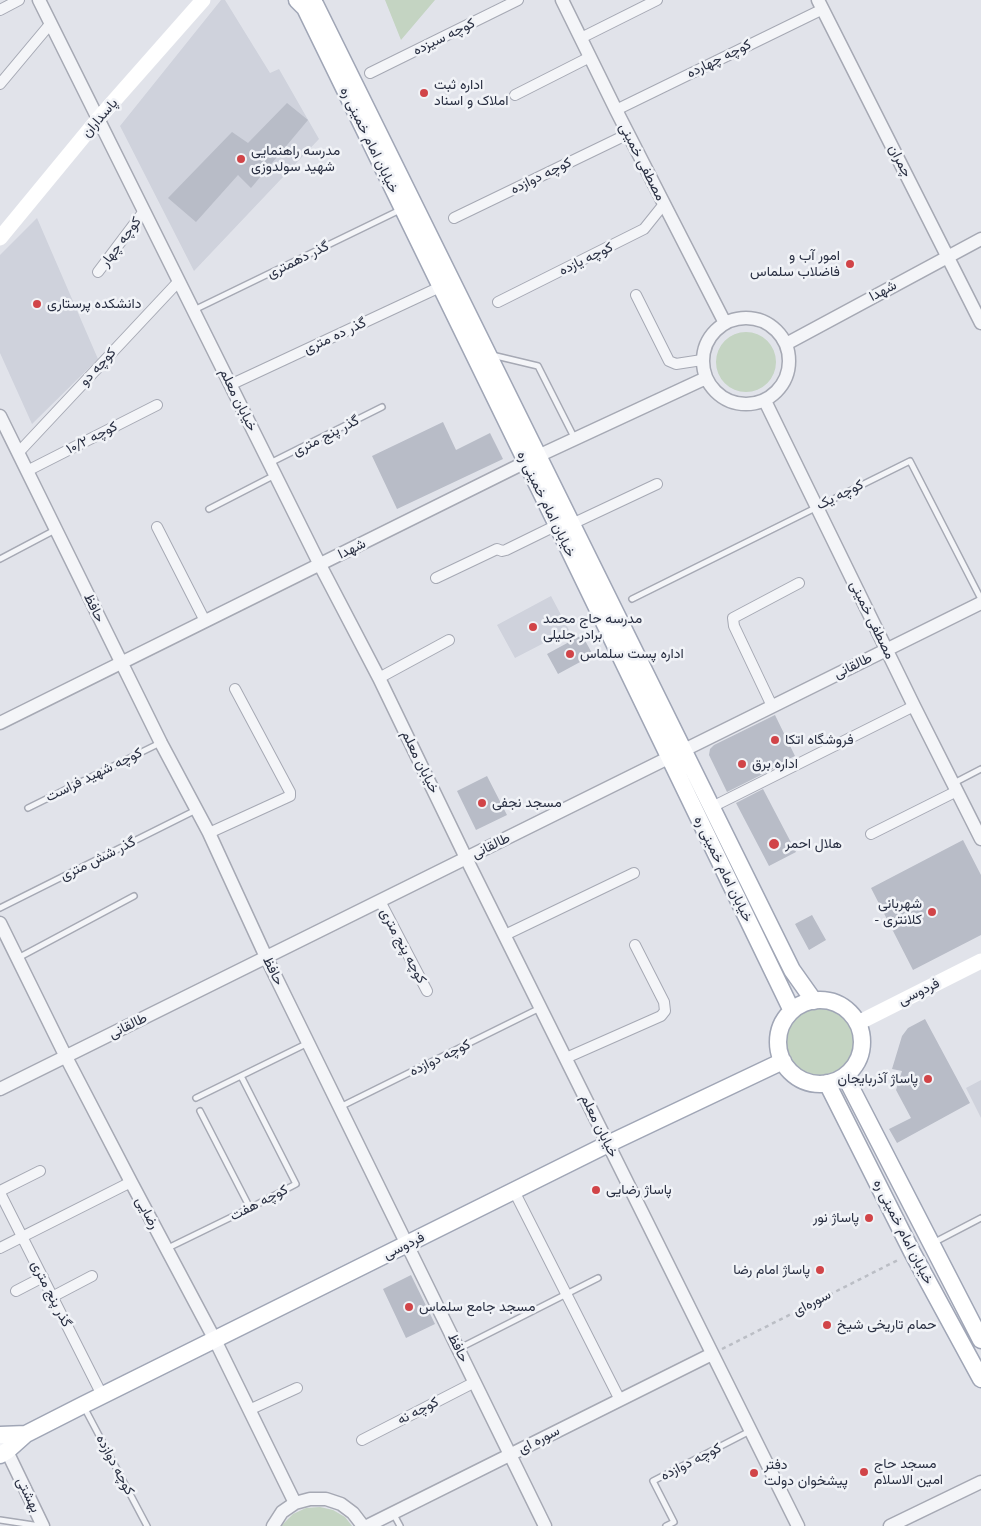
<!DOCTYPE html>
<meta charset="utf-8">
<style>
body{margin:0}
canvas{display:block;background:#e1e3ea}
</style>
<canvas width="981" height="1526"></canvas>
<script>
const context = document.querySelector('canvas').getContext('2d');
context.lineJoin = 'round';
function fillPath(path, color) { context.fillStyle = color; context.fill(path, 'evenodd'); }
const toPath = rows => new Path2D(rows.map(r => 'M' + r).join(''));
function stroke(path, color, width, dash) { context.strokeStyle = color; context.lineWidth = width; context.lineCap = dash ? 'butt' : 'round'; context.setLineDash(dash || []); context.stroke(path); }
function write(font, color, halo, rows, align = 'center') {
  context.font = font + ' "PT Sans",Vazirmatn,sans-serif'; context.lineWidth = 5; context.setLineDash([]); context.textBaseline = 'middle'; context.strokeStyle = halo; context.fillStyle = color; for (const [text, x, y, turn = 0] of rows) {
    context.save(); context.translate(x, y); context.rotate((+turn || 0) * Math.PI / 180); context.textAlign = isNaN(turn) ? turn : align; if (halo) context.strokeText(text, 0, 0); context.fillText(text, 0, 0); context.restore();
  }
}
const built = toPath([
 [221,0,225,0,270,73,279,69,319,139,194,271,120,126],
 [37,218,98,359,32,424,0,353,0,255],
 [551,596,569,630,515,658,497,625],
 [981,1080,981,1118,966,1088]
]);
const green = toPath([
 [385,0,435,0,401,40],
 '716 362a30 30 0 1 1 60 0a30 30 0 1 1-60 0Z',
 '785 1042a35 35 0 1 1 70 0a35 35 0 1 1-70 0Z',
 [320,1507,333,1510,345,1517,352,1526,281,1526,293,1514,306,1508]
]);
const building = toPath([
 [287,103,308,120,251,188,238,175,196,222,168,198,232,132,248,143],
 [443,422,456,450,490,433,503,459,397,509,372,456],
 [582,635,593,655,558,674,547,654],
 [775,715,795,756,772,767,773,769,727,792,709,755,710,749,714,745],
 [487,776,507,815,476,830,457,791],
 [763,789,796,852,769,866,736,803],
 [963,840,981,875,981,935,913,970,871,888],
 [812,915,826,940,809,950,795,924],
 [925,1019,970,1103,897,1143,889,1129,911,1118,896,1090,902,1071,892,1069,902,1036,908,1028],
 [411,1275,435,1324,406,1338,383,1289]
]);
const path = toPath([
 [722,1349,900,1259]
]);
const service = toPath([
 [194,310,400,210],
 [492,355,538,366,575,439],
 [270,463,382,407],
 [209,509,275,475],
 [0,559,55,530],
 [632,599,910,461,981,599],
 [954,783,981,769],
 [28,808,160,743],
 [0,908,196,810],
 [18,958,134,896],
 [196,1098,308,1043],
 [340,1107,540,1008],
 [200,1111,250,1208],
 [933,1243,981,1218],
 [168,1248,250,1208,296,1184,241,1076],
 [458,1349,598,1278],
 [84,1407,147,1526],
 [393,1513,400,1526],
 [0,1520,40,1526],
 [666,1526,674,1522,653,1481,750,1431]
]);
const minor = toPath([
 [0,10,19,0],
 [581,38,657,0],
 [370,73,518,0],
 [0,84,51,23],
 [515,95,590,57],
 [616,110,823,9],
 [454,218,628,134],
 [98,272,144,211],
 [636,295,669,361,676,364,702,360],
 [498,302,644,229,664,204],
 [230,385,440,287],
 [18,453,179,281],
 [27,471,157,405],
 [572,524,657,484],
 [157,527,205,621],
 [436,578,497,549,502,551,506,550,557,525],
 [379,678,449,640],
 [772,706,734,626,733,618,799,583],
 [712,807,914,706],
 [209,833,290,796,290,792,235,689],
 [871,834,957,791],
 [380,901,427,991],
 [505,935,634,873],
 [566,1058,661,1016,665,1011,664,1002,635,945],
 [0,1191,40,1171],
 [514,1191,620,1400],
 [0,1193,102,1395],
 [0,1248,131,1182],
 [16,1291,43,1277],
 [52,1297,92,1276],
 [249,1410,297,1388],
 [362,1440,475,1382]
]);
const tertiary = toPath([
 [39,0,320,565,379,678,466,858,798,1526],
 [562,0,616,110,725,323],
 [818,0,981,323],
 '703 361a43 43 0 1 1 86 0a43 43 0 1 1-86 0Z',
 [786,344,981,239],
 [765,401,914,706,981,839],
 [0,416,161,743,209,833,266,957,545,1526],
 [0,723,538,456,706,378],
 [0,923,66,1057,131,1182,215,1340,295,1503],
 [0,1089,981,603],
 [3,1443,43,1526],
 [273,1526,282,1512,295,1503,310,1499,326,1499,341,1504,353,1513,363,1526],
 [367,1526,712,1354],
 [890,1526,981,1482]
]);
const secondary = toPath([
 [0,238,98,119,203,0],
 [858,1023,981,961]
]);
const primary = toPath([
 [297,0,305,8,557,525,792,1011],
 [314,0,314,2,792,970,814,1001],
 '778 1042a42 42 0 1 1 84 0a42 42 0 1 1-84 0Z',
 [845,1076,981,1340],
 [827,1083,912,1252,981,1379],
 [0,1435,26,1434],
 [0,1455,7,1451,26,1434,83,1405,608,1144,783,1061]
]);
const markers = [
 [424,93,5,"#d14448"],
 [241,159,5,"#d14448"],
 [850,264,5,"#d14448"],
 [37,304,5,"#d14448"],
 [533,627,5,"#d14448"],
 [570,654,5,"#d14448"],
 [775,740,5,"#d14448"],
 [742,764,5,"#d14448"],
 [482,803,5,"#d14448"],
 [774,844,6,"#d14448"],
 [932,912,5,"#d14448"],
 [928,1079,5,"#d14448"],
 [596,1190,5,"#d14448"],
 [869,1218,5,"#d14448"],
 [820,1270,5,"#d14448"],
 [409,1307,5,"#d14448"],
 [827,1325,5,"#d14448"],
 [864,1472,5,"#d14448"],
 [754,1473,5,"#d14448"]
];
const streetNames = [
 ["کوچه سیزده",444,37,-26],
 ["کوچه چهارده",719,59,-26],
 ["پاسداران",100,118,-49],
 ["خیابان امام خمینی ره",369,140,64],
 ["چمران",900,161,63],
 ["مصطفی خمینی",642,162,63],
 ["کوچه دوازده",541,176,-26],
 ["کوچه چهار",121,242,-53],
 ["کوچه یازده",586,259,-26],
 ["گذر دهمتری",298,260,-26],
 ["شهدا",883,291,-28],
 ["گذر ده متری",335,336,-25],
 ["کوچه دو",98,367,-47],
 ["خیابان معلم",238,400,64],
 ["گذر پنج متری",326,436,-27],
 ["کوچه ۱۰/۲",92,438,-27],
 ["کوچه یک",840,495,-26],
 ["خیابان امام خمینی ره",546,504,64],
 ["شهدا",352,549,-26],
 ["حافظ",94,608,64],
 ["مصطفی خمینی",872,620,64],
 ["طالقانی",853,666,-26],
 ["خیابان معلم",420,762,64],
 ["کوچه شهید فراست",94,775,-26],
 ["طالقانی",491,846,-26],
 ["گذر شش متری",98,859,-26],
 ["خیابان امام خمینی ره",723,869,64],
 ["کوچه پنج متری",403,946,62],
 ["حافظ",273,971,64],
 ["فردوسی",919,992,-26],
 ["طالقانی",128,1026,-26],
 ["کوچه دوازده",440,1058,-26],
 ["خیابان معلم",599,1126,64],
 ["کوچه هفت",259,1203,-27],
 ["رضایی",147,1213,62],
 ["خیابان امام خمینی ره",903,1232,63],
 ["فردوسی",404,1246,-26],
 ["گذر پنج متری",51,1294,63],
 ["سوره‌ای",812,1303,-27],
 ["حافظ",458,1348,64],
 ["کوچه نه",418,1411,-27],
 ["سوره ای",539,1440,-27],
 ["کوچه دوازده",691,1462,-27],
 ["کوچه دوازده",115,1465,62],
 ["بهشتی",28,1495,64]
];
const poiNames = [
 ["اداره ثبت",434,85],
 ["املاک و اسناد",434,101],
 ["مدرسه راهنمایی",251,151],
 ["شهید سولدوزی",251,167],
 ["امور آب و",840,256,"right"],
 ["فاضلاب سلماس",840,272,"right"],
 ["دانشکده پرستاری",47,304],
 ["مدرسه حاج محمد",543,619],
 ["برادر جلیلی",543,635],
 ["اداره پست سلماس",580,654],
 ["فروشگاه اتکا",785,740],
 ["اداره برق",752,764],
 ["مسجد نجفی",492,803],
 ["هلال احمر",785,844],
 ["شهربانی",922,904,"right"],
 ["- کلانتری",922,920,"right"],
 ["پاساژ آذربایجان",918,1079,"right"],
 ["پاساژ رضایی",606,1190],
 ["پاساژ نور",859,1218,"right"],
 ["پاساژ امام رضا",810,1270,"right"],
 ["مسجد جامع سلماس",419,1307],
 ["حمام تاریخی شیخ",837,1325],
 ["مسجد حاج",874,1464],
 ["امین الاسلام",874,1480],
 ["دفتر",764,1465],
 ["پیشخوان دولت",764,1481]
];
fillPath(built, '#cfd2dc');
fillPath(green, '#c4d4c2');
fillPath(building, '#b8bcc7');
stroke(service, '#a6a9b4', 8);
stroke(minor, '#a6a9b4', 12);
stroke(tertiary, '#a6a9b4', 15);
stroke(primary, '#a0a6b6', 19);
stroke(path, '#bbbec5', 2.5, [4, 4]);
stroke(service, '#f4f5f8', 5);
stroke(minor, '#f4f5f8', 10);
stroke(tertiary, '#f4f5f8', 12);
stroke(secondary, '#fff', 15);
stroke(primary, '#fff', 16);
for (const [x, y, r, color] of markers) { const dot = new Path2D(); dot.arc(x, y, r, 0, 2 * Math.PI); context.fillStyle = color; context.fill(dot); stroke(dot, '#f1f3f7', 2); }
write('14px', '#292f42', '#f1f3f7', streetNames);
write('14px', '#292f42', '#f1f3f7', poiNames, 'left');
</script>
